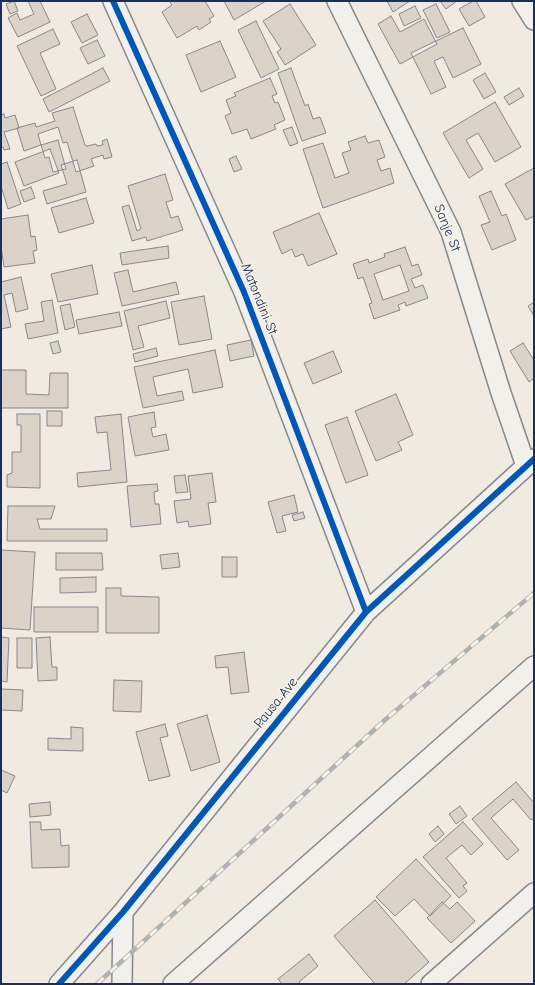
<!DOCTYPE html>
<style>
body{margin:0}
#map{position:relative;width:535px;height:985px;overflow:hidden;background:#f0eae0;font-family:"Comic Neue",sans-serif}
canvas{display:block}
.frame{position:absolute;inset:0;border:2px solid #1b2f5e;pointer-events:none}
</style>
<div id="map">
<canvas width="535" height="985"></canvas>
<div class="frame"></div>
</div>
<script>
const context = document.querySelector('canvas').getContext('2d');
context.lineJoin = 'round';
function fillPath(path, color) { context.fillStyle = color; context.fill(path, 'evenodd'); }
const toPath = rows => new Path2D(rows.map(r => 'M' + r).join(''));
function stroke(path, color, width, dash) { context.strokeStyle = color; context.lineWidth = width; context.lineCap = dash ? 'butt' : 'round'; context.setLineDash(dash || []); context.stroke(path); }
function write(font, color, halo, rows, align = 'center') {
  context.font = font + ' "Comic Neue",sans-serif'; context.lineWidth = 3; context.setLineDash([]); context.textBaseline = 'middle'; context.strokeStyle = halo; context.fillStyle = color; for (const [text, x, y, turn = 0] of rows) {
    context.save(); context.translate(x, y); context.rotate((+turn || 0) * Math.PI / 180); context.textAlign = isNaN(turn) ? turn : align; if (halo) context.strokeText(text, 0, 0); context.fillText(text, 0, 0); context.restore();
  }
}
const building = toPath([
 [14,1,18,11,10,14,6,4,14,1],
 [28,1,40,1,50,22,18,37,8,18,17,13,20,20,34,14,28,1],
 [169,1,205,1,214,16,209,19,211,22,199,30,197,26,177,38,162,12,172,5,169,1],
 [224,1,266,1,234,20,224,1],
 [387,1,410,1,393,12,387,1],
 [440,1,457,1,446,9,440,1],
 [473,1,476,1,485,17,469,26,459,9,473,1],
 [290,4,316,45,285,65,277,52,281,49,263,21,290,4],
 [436,4,450,32,437,38,423,10,436,4],
 [415,6,421,18,404,26,399,14,415,6],
 [87,14,98,35,82,43,71,22,87,14],
 [391,16,400,32,424,19,437,44,400,64,378,24,391,16],
 [256,21,279,69,261,78,238,30,256,21],
 [463,28,481,64,453,78,443,57,434,61,446,87,431,94,411,53,463,28],
 [53,29,60,44,40,53,56,89,41,96,17,46,53,29],
 [97,40,105,56,88,64,80,48,97,40],
 [220,41,236,77,201,92,186,55,220,41],
 [103,68,110,81,49,112,43,99,103,68],
 [291,68,305,106,308,104,313,119,320,117,326,133,302,141,278,73,291,68],
 [485,73,496,92,484,99,473,80,485,73],
 [270,78,277,94,272,96,275,103,278,102,285,120,274,125,276,129,251,139,247,129,232,134,225,116,231,113,226,100,236,96,234,93,270,78],
 [519,88,524,96,509,105,504,97,519,88],
 [495,102,521,147,495,162,478,133,466,140,483,169,469,178,443,133,495,102],
 [73,107,85,145,87,146,96,144,97,146,103,145,102,141,107,139,112,157,104,159,103,155,91,159,94,166,76,172,67,142,63,143,58,127,38,134,41,145,24,151,17,128,35,123,36,127,55,121,52,113,73,107],
 [4,114,5,118,15,115,19,128,4,132,10,149,4,150,3,147,1,148,1,115,4,114],
 [292,127,298,143,290,146,283,130,292,127],
 [365,136,368,143,379,140,385,157,377,160,381,171,390,168,394,183,323,208,303,149,323,143,335,178,349,173,342,153,351,150,348,142,365,136],
 [58,140,66,169,53,172,49,157,45,158,41,145,58,140],
 [50,149,59,173,24,186,15,162,50,149],
 [236,156,242,169,234,172,229,159,236,156],
 [77,160,86,192,47,204,43,191,67,184,61,165,77,160],
 [7,162,21,204,8,209,1,186,1,164,7,162],
 [534,168,534,216,526,220,505,184,534,168],
 [165,174,173,200,166,202,171,218,178,216,183,230,147,241,146,237,132,241,122,207,129,205,137,231,141,229,128,186,165,174],
 [31,187,35,198,24,202,20,191,31,187],
 [491,191,502,216,506,214,516,240,492,250,481,225,490,222,479,196,491,191],
 [86,198,94,223,59,233,51,208,86,198],
 [319,213,337,254,308,266,303,254,295,257,292,249,282,254,273,232,319,213],
 [28,215,31,237,35,236,37,250,33,251,35,263,4,267,1,247,1,219,28,215],
 [168,246,169,258,122,265,120,253,168,246],
 [405,247,412,266,418,264,422,275,411,279,415,288,423,285,428,298,406,306,405,302,398,305,400,310,374,319,369,304,372,303,363,277,358,279,353,264,368,259,369,263,385,257,384,254,405,247],
 [400,265,409,291,383,300,374,274,400,265],
 [92,265,98,294,58,302,51,274,92,265],
 [128,270,133,292,176,282,179,294,122,306,114,273,128,270],
 [21,277,28,309,16,312,12,293,4,295,11,327,1,329,1,282,21,277],
 [204,296,212,339,179,345,171,302,204,296],
 [52,300,58,333,28,339,25,324,44,321,41,302,52,300],
 [166,301,170,318,138,326,144,347,133,350,124,311,166,301],
 [534,302,534,316,528,306,534,302],
 [70,304,75,327,65,330,60,306,70,304],
 [119,312,122,326,79,334,76,320,119,312],
 [251,340,254,356,230,361,227,345,251,340],
 [58,341,61,352,53,354,50,343,58,341],
 [523,343,534,360,534,378,529,382,510,351,523,343],
 [156,348,158,356,135,362,133,354,156,348],
 [215,350,223,387,193,393,188,369,153,377,157,396,182,391,184,400,143,408,134,367,215,350],
 [333,351,342,372,313,384,304,363,333,351],
 [1,370,26,370,26,394,49,395,50,373,68,373,68,408,1,408,1,370],
 [396,394,413,435,398,442,402,450,376,461,355,411,396,394],
 [47,411,62,411,62,426,47,426,47,411],
 [154,412,156,427,151,428,153,437,166,434,169,450,135,456,128,417,154,412],
 [17,414,40,414,40,488,7,487,7,475,12,473,12,452,21,452,21,425,17,425,17,414],
 [121,414,127,482,78,487,77,473,111,470,107,432,97,433,95,417,121,414],
 [347,417,368,475,346,483,325,425,347,417],
 [212,473,216,502,208,503,211,524,189,527,188,521,177,523,174,501,191,499,188,476,212,473],
 [185,475,188,492,176,493,174,476,185,475],
 [157,484,158,491,154,492,155,504,159,504,161,524,131,527,127,486,157,484],
 [294,495,298,512,282,516,286,531,277,533,268,502,294,495],
 [8,506,55,506,51,519,37,519,40,529,107,529,107,541,7,541,8,506],
 [303,512,305,518,294,521,292,515,303,512],
 [1,550,35,552,30,630,1,628,1,550],
 [56,553,102,553,103,570,56,570,56,553],
 [178,553,180,567,162,569,160,555,178,553],
 [222,557,237,557,237,577,222,577,222,557],
 [96,577,96,592,60,593,60,578,96,577],
 [106,588,121,588,121,596,159,597,159,633,106,633,106,588],
 [34,607,98,607,98,632,34,632,34,607],
 [1,637,9,638,7,682,1,681,1,637],
 [50,637,52,667,57,667,57,680,38,681,36,638,50,637],
 [17,638,32,638,32,668,17,668,17,638],
 [244,652,249,692,231,694,228,667,216,668,215,656,244,652],
 [114,680,142,681,141,712,113,711,114,680],
 [1,689,23,690,22,711,1,710,1,689],
 [207,715,220,762,191,771,177,724,207,715],
 [165,724,168,736,160,738,170,776,149,781,136,732,165,724],
 [71,727,83,728,83,751,48,750,48,738,71,739,71,727],
 [1,770,15,776,7,793,1,790,1,770],
 [516,782,534,803,534,818,531,820,513,799,491,818,519,850,507,860,472,819,516,782],
 [50,802,51,815,30,817,29,804,50,802],
 [460,806,467,816,456,824,449,814,460,806],
 [30,822,41,822,41,830,60,829,61,846,69,845,69,867,32,868,30,822],
 [463,822,483,844,471,855,462,845,446,858,467,883,463,886,467,891,459,898,423,857,463,822],
 [438,826,444,834,435,842,429,834,438,826],
 [416,859,451,896,430,916,414,899,395,916,376,897,416,859],
 [375,900,429,962,404,984,375,984,334,936,375,900],
 [442,902,450,909,457,902,475,921,451,943,427,918,442,902],
 [309,954,318,966,299,982,301,984,282,984,278,979,309,954]
]);
const minor = toPath([
 [113,1,244,292,366,612],
 [337,1,451,232,501,393,526,466],
 [522,1,534,20],
 [59,984,123,912,366,612,534,459],
 [122,984,123,912],
 [173,984,534,666],
 [431,984,534,893]
]);
const rail = toPath([
 [97,984,386,719,534,593]
]);
const cycleway = toPath([
 [113,1,244,292,366,612],
 [59,984,123,912,366,612,534,459]
]);
const streetNames = [
 ["Sanje St",447,228,68],
 ["Matondini St",259,299,68],
 ["Pausa Ave",276,703,-51]
];
fillPath(building, '#dbd3c8');
stroke(building, '#87888c', 1);
stroke(minor, '#87888c', 22);
stroke(minor, '#f2f0eb', 19);
stroke(rail, '#b0b1b3', 4.5);
stroke(rail, '#f7f3e8', 3, [9]);
stroke(cycleway, '#0057b8', 6);
write('14px', '#1b2f5e', '#f7f3e8', streetNames);
</script>
